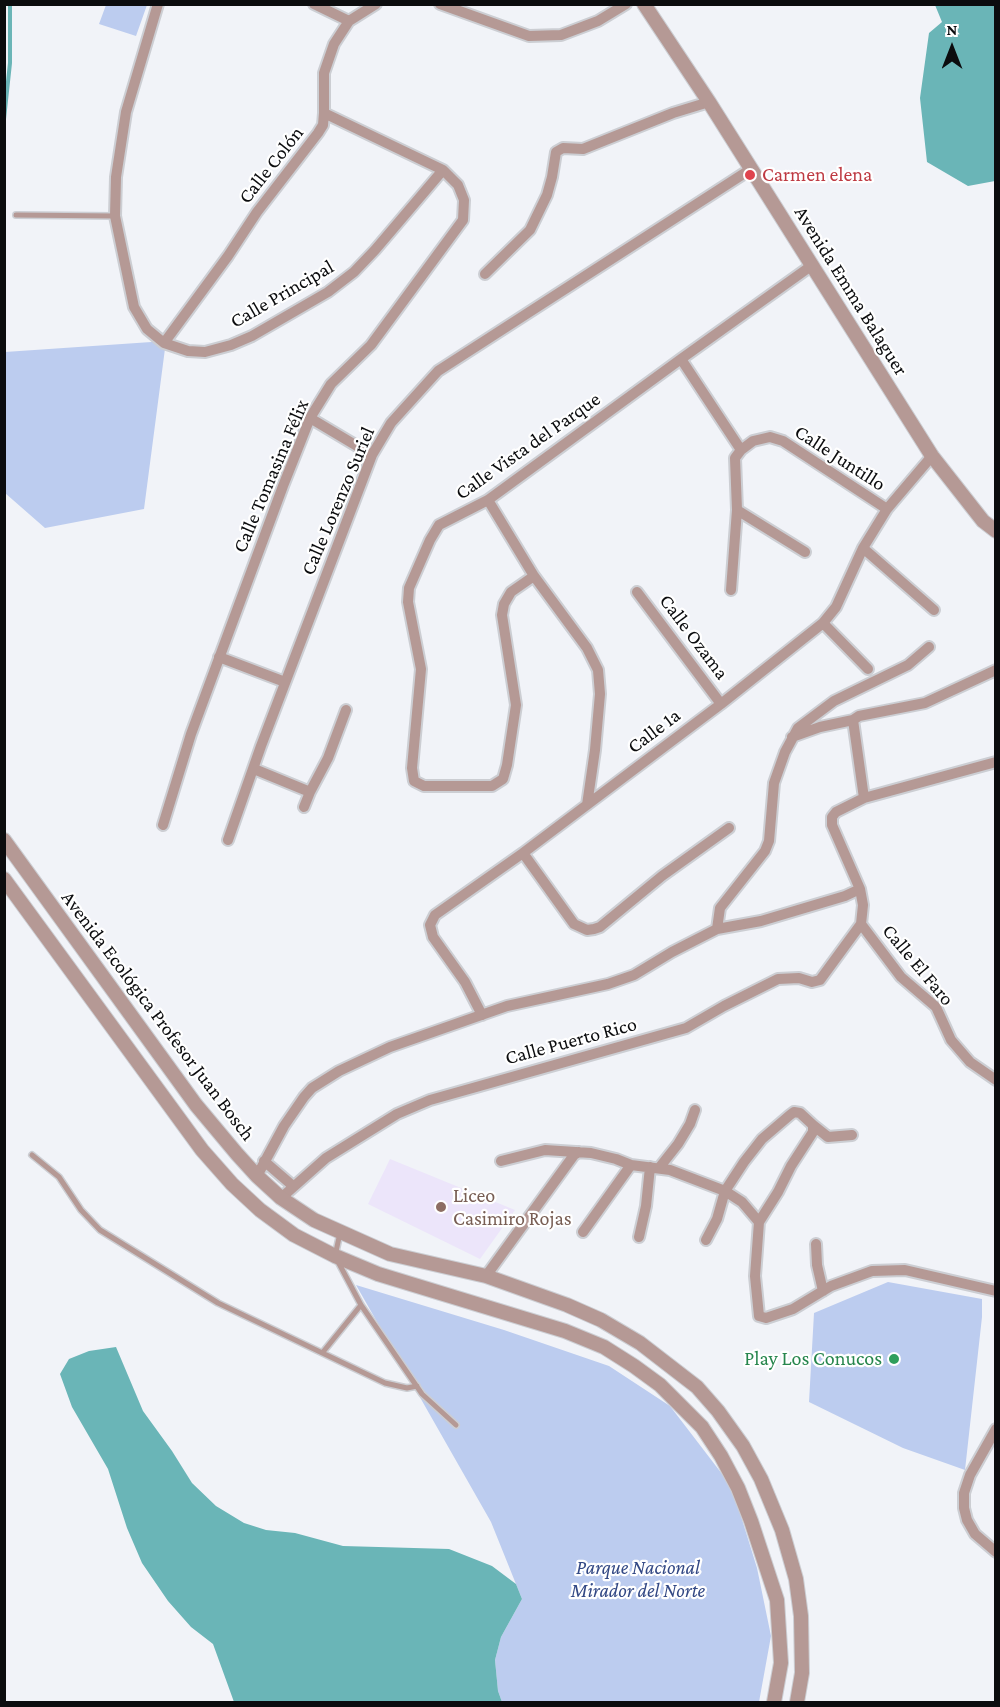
<!DOCTYPE html>
<meta charset="utf-8">
<style>
body{margin:0}
#map{position:relative;width:1000px;height:1707px;overflow:hidden;background:#f1f3f8;font-family:"Crimson Pro",serif}
canvas{display:block}
.frame{position:absolute;inset:0;border:6px solid #0b0c0e;pointer-events:none}
.north{position:absolute;left:922px;top:18px;width:60px;height:60px;-webkit-text-stroke:4px #fff;paint-order:stroke;rotate:0deg;font-size:16px;font-weight:700;line-height:24px;text-align:center;color:#0b0c0e}
.north::after{content:'';display:block;margin:auto;width:21px;height:27px;background:#0b0c0e;clip-path:polygon(50% 0,100% 100%,50% 72%,0 100%)}
</style>
<div id="map">
<canvas width="1000" height="1707"></canvas>
<div class="frame"></div>
<div class="north">N</div>
</div>
<script>
const context = document.querySelector('canvas').getContext('2d');
context.lineJoin = 'round';
function fillPath(path, color) { context.fillStyle = color; context.fill(path, 'evenodd'); }
const toPath = rows => new Path2D(rows.map(r => 'M' + r).join(''));
function stroke(path, color, width, dash) { context.strokeStyle = color; context.lineWidth = width; context.lineCap = dash ? 'butt' : 'round'; context.setLineDash(dash || []); context.stroke(path); }
function write(font, color, halo, rows, align = 'center') {
  context.font = font + ' "Crimson Pro",serif'; context.lineWidth = 4.5; context.setLineDash([]); context.textBaseline = 'middle'; context.strokeStyle = halo; context.fillStyle = color; for (const [text, x, y, turn = 0] of rows) {
    context.save(); context.translate(x, y); context.rotate((+turn || 0) * Math.PI / 180); context.textAlign = isNaN(turn) ? turn : align; if (halo) context.strokeText(text, 0, 0); context.fillText(text, 0, 0); context.restore();
  }
}
const education = toPath([
 [390,1159,515,1210,480,1259,368,1204]
]);
const green = toPath([
 [106,5,147,5,136,36,99,24],
 [166,341,144,509,45,528,5,493,5,352],
 [888,1282,982,1299,982,1317,965,1470,903,1448,809,1402,814,1313],
 [356,1285,504,1330,609,1366,670,1406,732,1487,757,1568,771,1636,759,1702,502,1702,498,1691,495,1660,501,1637,522,1599,491,1522]
]);
const water = toPath([
 [935,5,995,5,995,181,968,186,927,162,920,98,929,33,942,22],
 [116,1347,143,1411,172,1451,192,1483,216,1506,244,1523,266,1530,295,1533,343,1546,449,1549,492,1566,516,1584,522,1599,501,1637,495,1660,498,1691,502,1702,234,1702,213,1644,191,1627,168,1601,142,1563,127,1528,108,1469,72,1407,60,1374,69,1359,89,1351]
]);
const stream = toPath([
 [4,119,10,63,10,4],
 [4,251,4,260]
]);
const service = toPath([
 [16,215,115,216],
 [32,1155,59,1177,81,1210,100,1230,218,1303,385,1383,407,1388,417,1386],
 [340,1233,335,1256,361,1305,422,1394,456,1425],
 [323,1352,361,1305]
]);
const minor = toPath([
 [158,4,126,112,116,177,115,216,134,307,147,329,164,343,188,351,205,352,231,345,252,336,328,292,354,272,375,250,443,170],
 [314,4,349,21],
 [440,4,529,36,561,35,598,21,626,4],
 [485,274,530,230,547,195,552,177,556,152,563,148,583,149,673,113,709,102],
 [164,343,228,256,257,212,318,133,323,125,324,113,324,73,334,44,349,21,376,4],
 [681,359,741,450],
 [310,418,372,455],
 [488,500,534,576,587,648,598,670,600,694,595,750,587,805],
 [737,510,805,552],
 [863,548,934,610],
 [534,576,511,592,504,604,502,615,516,705,507,765,503,779,492,786,424,786,414,781,412,768,421,669,408,602,409,588,430,540,439,525,488,500,681,359,811,266],
 [731,590,737,510,735,458,741,450,753,441,770,437,783,441,887,509],
 [637,592,721,704],
 [823,623,868,669],
 [219,657,285,682],
 [792,737,820,727,853,720],
 [254,769,310,792,328,758,346,710],
 [864,798,853,720,859,716,925,703,996,670],
 [304,807,310,792],
 [163,825,191,734,283,486,310,418,331,384,371,345,463,220,464,200,458,185,443,170,324,113],
 [228,840,261,746,372,455,391,423,438,371,751,169],
 [523,853,574,924,587,930,594,929,600,927,662,876,729,828],
 [861,924,863,905,860,889,832,825,832,817,836,812,864,798,996,762],
 [861,924,901,977,936,1007,951,1040,970,1062,996,1080],
 [717,929,720,908,765,851,769,841,774,783,785,752,798,728,834,701,908,665,929,647],
 [482,1015,465,982,433,937,430,925,435,915,523,853,721,704,823,623,836,607,863,548,887,509,932,456],
 [813,1125,828,1137,852,1135],
 [264,1161,293,1186],
 [501,1161,545,1150,591,1153,616,1159,631,1165,670,1170,725,1191,742,1202,759,1222,755,1276,759,1316,766,1318,793,1309,831,1286,872,1271,905,1270,996,1291],
 [659,1168,678,1144,690,1124,695,1110],
 [257,1176,284,1126,304,1097,312,1088,339,1071,390,1047,507,1006,608,984,634,975,672,952,717,929,761,921,845,896,860,889],
 [281,1198,326,1158,397,1114,430,1100,686,1028,724,1006,778,979,799,978,812,982,820,980,861,924],
 [583,1232,631,1165],
 [639,1237,646,1206,650,1167],
 [706,1240,717,1219,725,1191,744,1162,762,1139,790,1115,794,1112,800,1113,813,1125,813,1132,791,1166,778,1192,759,1222],
 [816,1244,817,1265,823,1291],
 [486,1276,574,1155,579,1152],
 [996,1429,970,1475,964,1493,964,1508,967,1520,975,1534,996,1552]
]);
const tertiary = toPath([
 [644,4,709,102,932,456,983,521,996,531],
 [4,840,196,1105,237,1154,257,1176,281,1198,314,1220,390,1254,486,1276,567,1305,601,1320,640,1343,697,1387,718,1411,743,1446,761,1479,782,1530,796,1579,801,1616,802,1673,797,1702],
 [4,879,202,1150,232,1184,260,1210,294,1235,335,1256,378,1274,565,1331,604,1347,634,1366,660,1385,702,1427,721,1456,738,1488,751,1521,777,1600,781,1663,774,1702]
]);
const markers = [
 [750,175,6,"#e0444e"],
 [441,1207,6,"#8d6e63"],
 [894,1359,6,"#2e9e5b"]
];
const streetNames = [
 ["Calle Colón",271,165,-52],
 ["Avenida Emma Balaguer",851,291,58],
 ["Calle Principal",282,294,-30],
 ["Calle Vista del Parque",528,446,-35],
 ["Calle Juntillo",840,458,33],
 ["Calle Tomasina Félix",271,476,-67],
 ["Calle Lorenzo Suriel",338,501,-67],
 ["Calle Ozama",694,637,53],
 ["Calle 1a",654,731,-37],
 ["Calle El Faro",918,965,50],
 ["Avenida Ecológica Profesor Juan Bosch",158,1016,53],
 ["Calle Puerto Rico",571,1041,-15]
];
const healthNames = [
 ["Carmen elena",762,175]
];
const educationNames = [
 ["Liceo",453,1196],
 ["Casimiro Rojas",453,1219]
];
const leisureNames = [
 ["Play Los Conucos",882,1359]
];
const parkNames = [
 ["Parque Nacional",638,1568],
 ["Mirador del Norte",638,1591]
];
fillPath(education, '#ece5fa');
fillPath(green, '#bcccef');
fillPath(water, '#6ab5b7');
stroke(stream, '#6ab5b7', 4);
stroke(service, '#ccced3', 8);
stroke(minor, '#ccced3', 14);
stroke(tertiary, '#ccced3', 16);
stroke(service, '#b59995', 5);
stroke(minor, '#b59995', 10);
stroke(tertiary, '#b59995', 14);
for (const [x, y, r, color] of markers) { const dot = new Path2D(); dot.arc(x, y, r, 0, 2 * Math.PI); context.fillStyle = color; context.fill(dot); stroke(dot, '#fff', 2); }
write('20px', '#0b0c0e', '#fff', streetNames);
write('20px', '#be3a42', '#fff', healthNames, 'left');
write('20px', '#785e54', '#fff', educationNames, 'left');
write('20px', '#27864d', '#fff', leisureNames, 'right');
write('italic 20px', '#324884', '#fff', parkNames);
</script>
